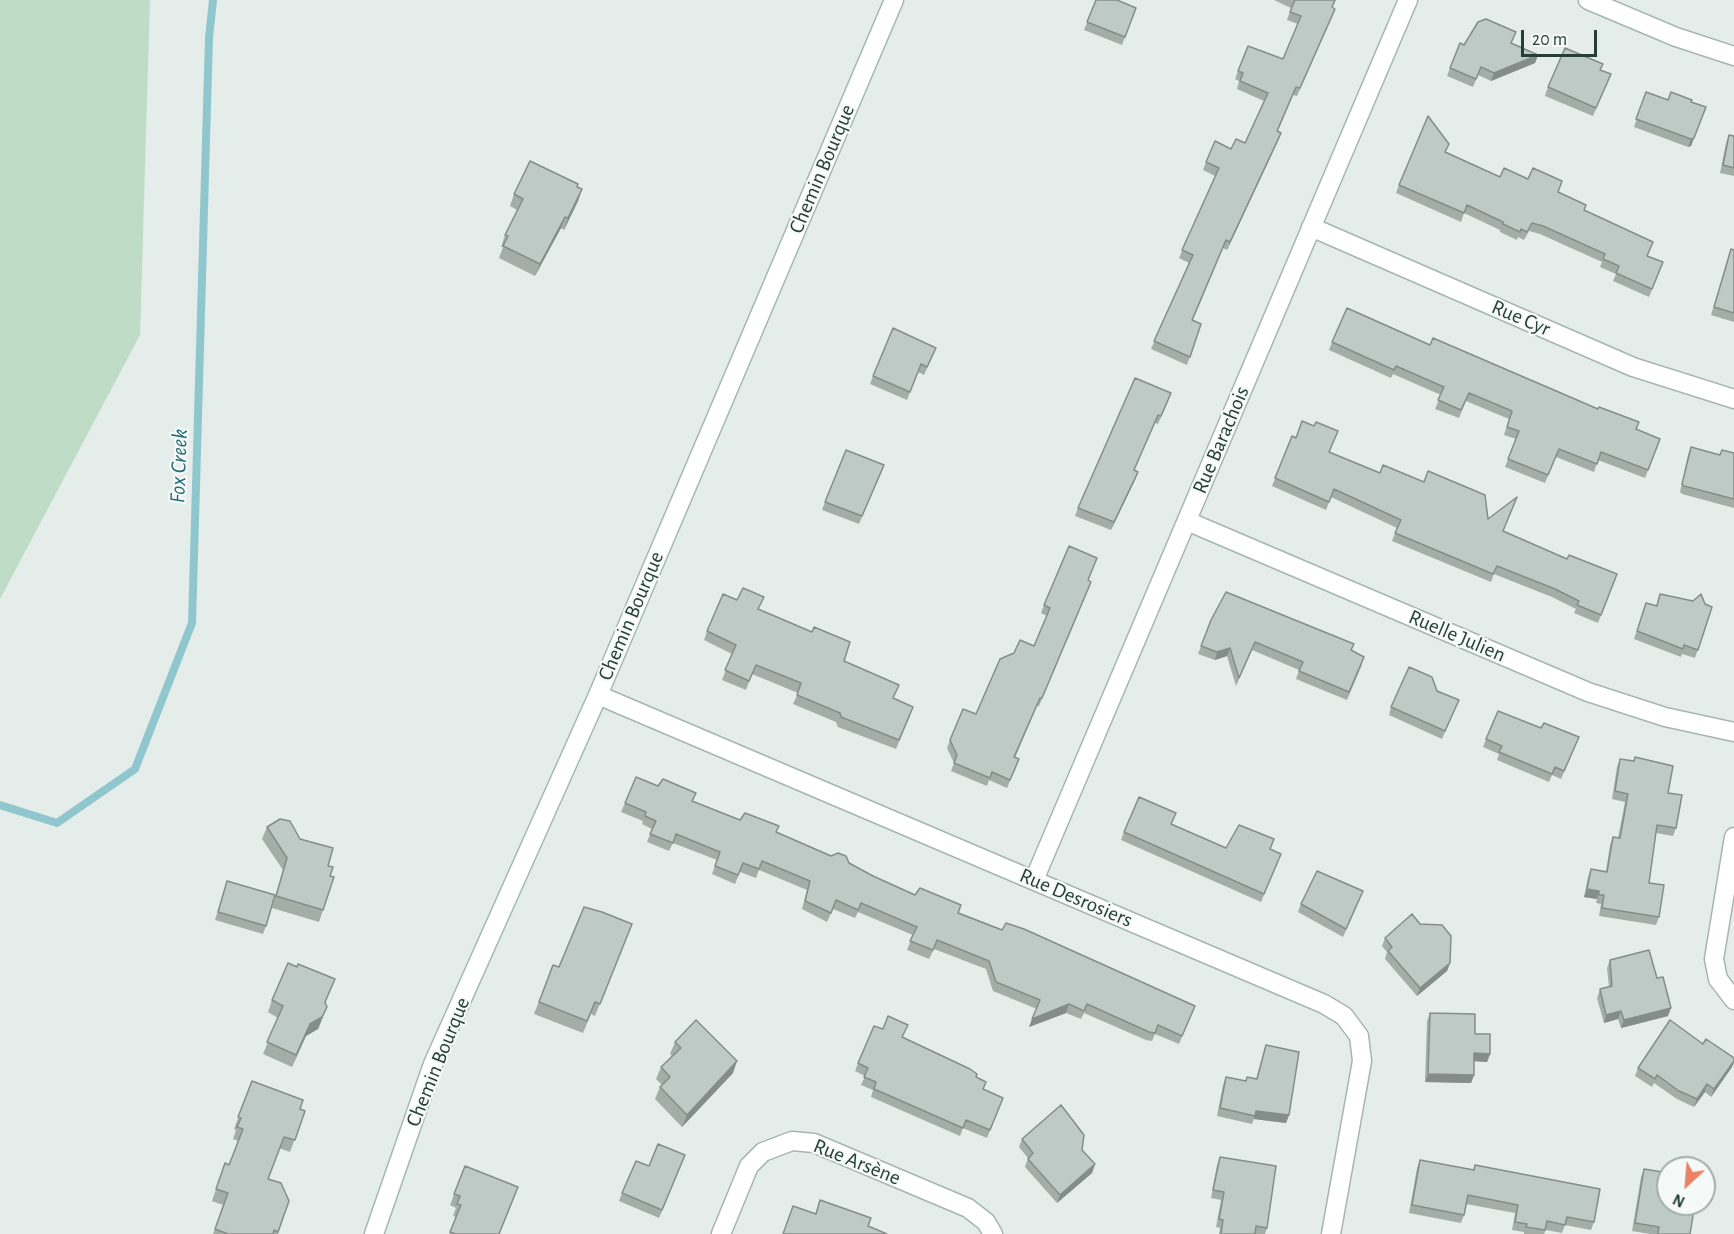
<!DOCTYPE html>
<meta charset="utf-8">
<style>
body{margin:0}
#map{position:relative;width:1734px;height:1234px;overflow:hidden;background:#e4ede9;font-family:"Alegreya Sans",sans-serif}
canvas{display:block}
.north{position:absolute;left:1656px;top:1156px;width:60px;height:60px;box-sizing:border-box;background:#f5f9f7;border:2px solid #a2aeaa;border-radius:50%;rotate:206deg;font-size:16px;font-weight:700;line-height:24px;text-align:center;color:#253e36}
.north::after{content:'';display:block;margin:auto;width:21px;height:27px;background:#ea8366;clip-path:polygon(50% 0,100% 100%,50% 72%,0 100%)}
.scale{position:absolute;left:1521px;top:30px;width:76px;height:27px;box-sizing:border-box;border:3px solid #253e36;border-top:0;padding-left:8px;font-size:18px;line-height:21px;white-space:nowrap;color:#253e36;-webkit-text-stroke:4px #f5f9f7;paint-order:stroke}
</style>
<div id="map">
<canvas width="1734" height="1234"></canvas>
<div class="north">N</div>
<div class="scale">20 m</div>
</div>
<script>
const context = document.querySelector('canvas').getContext('2d');
context.lineJoin = 'round';
function fillPath(path, color) { context.fillStyle = color; context.fill(path, 'evenodd'); }
const toPath = rows => new Path2D(rows.map(r => 'M' + r).join(''));
function stroke(path, color, width, dash) { context.strokeStyle = color; context.lineWidth = width; context.lineCap = dash ? 'butt' : 'round'; context.setLineDash(dash || []); context.stroke(path); }
function write(font, color, halo, rows, align = 'center') {
  context.font = font + ' "Alegreya Sans",sans-serif'; context.lineWidth = 4.5; context.setLineDash([]); context.textBaseline = 'middle'; context.strokeStyle = halo; context.fillStyle = color; for (const [text, x, y, turn = 0] of rows) {
    context.save(); context.translate(x, y); context.rotate((+turn || 0) * Math.PI / 180); context.textAlign = isNaN(turn) ? turn : align; if (halo) context.strokeText(text, 0, 0); context.fillText(text, 0, 0); context.restore();
  }
}
const green = toPath([
 [0,0,150,0,140,335,0,599]
]);
const stream = toPath([
 [0,805,57,823,135,769,192,623,209,38,213,0]
]);
const street = toPath([
 [1588,0,1676,37,1734,56],
 [1311,227,1633,367,1734,399],
 [1187,521,1588,692,1665,717,1734,732],
 [598,695,1324,1004,1344,1016,1359,1036,1362,1061,1331,1234],
 [1734,837,1714,959,1718,979,1734,1000],
 [1034,880,1408,0],
 [721,1234,749,1166,763,1152,792,1141,814,1143,968,1208,986,1222,993,1234]
]);
const secondary = toPath([
 [374,1234,433,1064,598,695,894,0]
]);
const wall = toPath([
 [1096,0,1136,8,1122,45,1084,30],
 [1274,0,1336,0,1332,8,1335,9,1332,17,1297,96,1293,95,1278,131,1281,133,1278,141,1227,250,1223,248,1193,320,1201,324,1187,365,1151,349,1189,263,1179,258,1215,176,1203,170,1206,162,1231,149,1245,143,1264,101,1237,89,1239,81,1235,79,1238,71,1283,59,1298,24,1287,20,1291,8],
 [1512,43,1538,55,1535,63,1491,81,1478,75,1473,87,1447,76,1450,68,1464,45],
 [1601,70,1611,74,1593,116,1545,96,1548,87],
 [1646,92,1668,100,1691,102,1706,107,1691,146,1688,147,1634,127],
 [1729,135,1734,136,1734,176,1720,173,1726,143],
 [1446,152,1500,177,1558,192,1648,256,1663,262,1649,297,1613,281,1616,274,1600,267,1602,262,1540,234,1529,231,1524,240,1518,237,1517,240,1500,232,1500,230,1464,213,1461,222,1396,193,1399,185],
 [577,187,582,189,578,201,564,230,561,228,535,276,499,258,503,247,501,247,505,235,517,210,510,206,514,194],
 [1731,249,1734,250,1734,322,1711,315],
 [1332,342,1430,345,1660,439,1645,478,1598,460,1594,472,1556,457,1545,483,1505,467,1516,439,1504,435,1509,419,1466,401,1459,418,1435,409,1441,395,1393,374,1391,378,1329,350],
 [936,348,924,375,918,372,907,400,870,384,873,376],
 [1168,401,1158,424,1155,423,1134,470,1138,472,1135,480,1111,530,1075,516,1078,508],
 [1314,426,1329,452,1488,519,1504,532,1567,559,1617,574,1598,623,1574,613,1576,609,1552,597,1494,574,1491,582,1392,541,1397,528,1331,497,1326,510,1272,486,1292,436,1296,438],
 [1691,447,1720,455,1722,450,1734,453,1734,508,1682,494,1680,492,1688,455],
 [881,473,859,524,822,510,825,502],
 [1094,566,1088,580,1088,590,1039,706,1037,706,1015,758,1016,767,1007,788,989,780,987,786,951,771,954,763,947,748,950,740,976,714,1034,646,1047,616,1041,613,1044,605],
 [1660,594,1712,607,1695,658,1682,654,1681,657,1634,639,1646,603,1656,606],
 [759,609,844,661,894,699,910,716,896,749,838,727,836,722,793,704,798,693,752,674,746,690,722,680,732,654,704,640,707,631],
 [1211,620,1351,650,1362,665,1347,700,1296,679,1299,670,1252,650,1236,686,1227,656,1215,660,1198,654],
 [1437,691,1459,700,1442,739,1389,715,1391,707],
 [1486,739,1576,745,1561,779,1552,775,1549,782,1497,760,1499,754,1483,747],
 [1635,757,1668,793,1676,828,1673,836,1656,833,1649,883,1659,917,1656,925,1599,916,1601,904,1596,903,1597,899,1584,897,1588,877,1591,869,1606,871,1610,845,1613,837,1618,838,1625,802,1612,799,1617,767,1620,759,1634,761],
 [658,786,696,793,693,801,740,820,776,832,849,863,873,876,915,895,1195,1006,1179,1044,1155,1034,1152,1041,1146,1040,1084,1013,1081,1019,1066,1013,1029,1027,1037,1009,993,991,986,969,934,949,929,959,907,950,913,935,858,912,855,918,833,909,827,922,802,909,807,890,759,870,756,878,740,872,735,884,712,874,717,860,673,843,669,851,647,842,652,829,642,824,643,821,621,812,625,803],
 [1171,825,1226,848,1271,849,1278,862,1261,902,1121,840,1124,832],
 [267,827,328,866,330,876,334,877,319,922,272,908,283,870,262,839],
 [227,881,266,926,263,934,215,920],
 [1360,899,1343,937,1298,912,1301,904],
 [627,936,595,1016,591,1014,583,1033,534,1014,553,965,559,967],
 [1385,938,1450,963,1447,971,1417,996,1385,959,1387,952,1382,946],
 [1610,960,1657,978,1668,1016,1621,1028,1618,1019,1604,1023,1597,998,1600,989,1609,987,1607,968],
 [297,967,335,979,325,1003,327,1007,318,1029,306,1036,292,1067,263,1054,278,1018,268,1012,272,1000],
 [1430,1013,1475,1034,1490,1054,1487,1062,1474,1061,1474,1075,1471,1083,1425,1082,1427,1021],
 [883,1029,903,1038,976,1077,983,1089,1003,1098,987,1138,963,1128,960,1136,871,1097,873,1090,861,1085,865,1076,855,1071,858,1063],
 [675,1042,733,1073,682,1127,655,1099,660,1087,662,1085,656,1079,661,1067,672,1056,670,1054],
 [1703,1044,1734,1058,1734,1063,1732,1067,1711,1097,1705,1092,1694,1107,1677,1099,1654,1083,1652,1087,1635,1076,1638,1068],
 [1266,1045,1289,1115,1286,1123,1254,1119,1252,1124,1217,1116,1223,1085,1226,1077,1245,1081,1256,1079],
 [252,1081,300,1109,305,1111,290,1152,279,1148,268,1179,289,1201,278,1234,213,1234,223,1205,212,1201,225,1163,229,1165,238,1141,233,1139,236,1130,234,1129],
 [1022,1139,1082,1150,1095,1164,1092,1173,1057,1203,1025,1167,1028,1158,1019,1147],
 [1220,1157,1267,1228,1265,1234,1219,1234,1220,1228,1216,1227,1221,1200,1211,1198,1217,1165],
 [1420,1160,1473,1170,1475,1165,1594,1222,1591,1230,1565,1225,1562,1233,1546,1230,1544,1234,1524,1234,1524,1232,1512,1230,1515,1213,1466,1204,1464,1215,1461,1223,1409,1213,1417,1168],
 [682,1163,659,1218,619,1201,622,1193,649,1166],
 [465,1166,500,1234,449,1234,456,1217,453,1216,456,1208,450,1205],
 [1644,1169,1668,1204,1690,1234,1650,1234,1632,1231,1641,1177]
]);
const shadedWall = toPath([
 [1538,55,1535,63,1491,81,1494,73],
 [1281,133,1278,141,1227,250,1230,242],
 [1694,138,1691,146,1688,147,1691,139],
 [582,189,578,201,564,230,568,218],
 [565,217,561,228,535,276,540,264],
 [1138,472,1135,480,1111,530,1114,522],
 [1230,648,1227,656,1215,660,1217,652],
 [1587,889,1599,891,1597,899,1584,897],
 [1450,963,1447,971,1417,996,1420,988],
 [1069,1004,1066,1013,1029,1027,1032,1019],
 [327,1007,318,1029,306,1036,292,1067,310,1024],
 [1671,1008,1668,1016,1621,1028,1624,1020],
 [1621,1011,1618,1019,1604,1023,1606,1015],
 [1474,1053,1490,1054,1487,1062,1471,1061],
 [737,1061,733,1073,682,1127,687,1115],
 [1734,1061,1732,1067,1711,1097,1714,1089],
 [1428,1074,1474,1075,1471,1083,1425,1082],
 [1707,1084,1705,1092,1694,1107,1697,1099],
 [1256,1111,1289,1115,1286,1123,1254,1119],
 [1095,1164,1092,1173,1057,1203,1060,1195]
]);
const building = toPath([
 [1096,0,1117,0,1136,8,1125,37,1087,22,1096,0],
 [1295,0,1335,0,1332,7,1335,9,1300,88,1296,87,1277,131,1281,133,1230,242,1226,240,1192,320,1201,324,1190,357,1154,341,1193,255,1182,250,1219,168,1206,162,1215,141,1231,149,1236,139,1245,143,1268,93,1240,81,1243,73,1238,71,1248,46,1283,59,1301,16,1290,12,1295,0],
 [1486,19,1516,32,1511,43,1538,55,1494,73,1481,67,1476,79,1450,68,1460,43,1464,45,1478,22,1486,19],
 [1565,48,1603,64,1600,70,1611,74,1596,108,1548,87,1565,48],
 [1646,92,1668,100,1671,92,1692,100,1691,102,1706,107,1694,138,1691,139,1636,119,1646,92],
 [1428,116,1449,144,1445,152,1500,177,1504,168,1528,179,1533,168,1562,181,1558,192,1586,205,1584,210,1653,242,1647,256,1663,262,1652,289,1616,273,1619,266,1603,259,1605,254,1543,226,1532,223,1527,232,1521,229,1520,232,1503,224,1503,222,1467,205,1464,213,1399,185,1428,116],
 [1729,135,1734,136,1734,168,1723,165,1729,135],
 [530,161,578,184,577,187,582,189,568,218,565,217,540,264,503,246,508,236,505,235,523,199,514,194,530,161],
 [1731,249,1734,250,1734,313,1714,307,1731,249],
 [1347,308,1430,345,1433,338,1598,409,1599,407,1639,422,1636,429,1660,439,1648,470,1601,452,1597,464,1559,449,1548,475,1508,459,1519,431,1507,427,1512,411,1469,393,1461,410,1438,400,1444,387,1396,366,1394,370,1332,342,1347,308],
 [893,328,936,348,927,367,921,364,910,392,873,376,893,328],
 [1135,378,1171,393,1161,416,1158,415,1134,470,1138,472,1114,522,1078,508,1135,378],
 [1302,421,1314,426,1316,422,1338,431,1329,452,1380,473,1383,465,1424,482,1428,471,1485,495,1488,519,1517,497,1503,531,1567,559,1569,555,1617,574,1601,615,1577,605,1579,601,1555,589,1497,566,1493,574,1395,533,1401,520,1334,489,1329,502,1275,478,1292,436,1296,438,1302,421],
 [1691,447,1720,455,1722,450,1734,453,1734,499,1684,486,1682,484,1691,447],
 [846,450,884,465,862,516,825,502,846,450],
 [1069,546,1097,558,1088,580,1091,582,1042,698,1040,698,1014,757,1019,759,1010,780,992,772,990,778,954,763,957,755,950,740,963,709,976,714,1000,659,1014,653,1020,640,1034,646,1050,608,1044,605,1069,546],
 [743,588,764,597,758,609,812,632,814,627,850,642,844,661,899,685,893,698,913,707,899,740,841,717,840,713,797,695,801,683,756,665,749,681,725,670,736,645,707,631,723,594,737,600,743,588],
 [1226,592,1354,644,1351,650,1364,657,1349,692,1299,671,1303,662,1255,642,1239,678,1230,648,1217,652,1201,646,1211,620,1226,592],
 [1660,594,1693,601,1701,594,1705,604,1712,607,1698,650,1684,645,1683,649,1637,631,1646,603,1657,606,1660,594],
 [1409,667,1432,677,1437,691,1459,700,1445,731,1391,707,1409,667],
 [1498,711,1541,728,1544,723,1579,737,1564,771,1555,767,1552,774,1499,752,1502,746,1486,739,1498,711],
 [1635,757,1673,766,1668,793,1682,795,1676,828,1657,825,1649,883,1664,885,1659,917,1602,908,1604,895,1599,895,1599,891,1587,889,1591,869,1607,872,1613,837,1620,838,1628,794,1615,791,1620,759,1634,761,1635,757],
 [636,777,658,786,663,779,696,793,692,801,740,820,745,813,779,826,776,832,831,856,838,853,846,856,849,863,873,876,915,895,920,888,961,905,958,913,1002,930,1006,923,1024,929,1195,1006,1182,1036,1158,1025,1155,1033,1149,1032,1087,1004,1084,1011,1069,1004,1032,1019,1040,1000,996,982,989,961,937,940,933,950,910,941,917,927,861,903,858,910,836,900,831,913,805,901,810,881,762,861,759,869,743,863,738,875,715,866,720,852,676,834,673,843,650,834,656,821,645,816,646,812,625,803,636,777],
 [1139,797,1176,813,1171,824,1226,848,1239,825,1274,839,1270,849,1281,854,1264,894,1124,832,1139,797],
 [280,819,290,821,300,839,333,848,328,866,333,867,330,876,334,877,323,910,276,896,287,858,267,827,280,819],
 [1317,871,1363,891,1346,929,1301,904,1317,871],
 [227,881,275,895,266,926,218,912,227,881],
 [584,907,602,912,632,924,600,1004,595,1002,587,1021,539,1002,553,965,559,967,584,907],
 [1412,914,1420,924,1442,925,1451,936,1450,963,1420,988,1388,951,1392,947,1385,938,1412,914],
 [1649,950,1657,978,1663,977,1671,1008,1624,1020,1621,1011,1606,1015,1600,989,1612,986,1610,960,1649,950],
 [288,963,297,967,298,964,335,979,325,1002,327,1007,322,1017,310,1024,296,1055,267,1042,283,1006,272,1000,288,963],
 [1430,1013,1475,1014,1475,1034,1490,1034,1490,1054,1474,1053,1474,1075,1428,1074,1430,1013],
 [888,1016,908,1025,902,1037,970,1069,977,1074,976,1077,986,1082,983,1089,1003,1098,990,1130,966,1120,963,1128,874,1089,876,1082,864,1077,868,1068,858,1063,874,1026,883,1029,888,1016],
 [696,1020,737,1061,687,1115,660,1087,670,1077,661,1067,681,1048,675,1042,696,1020],
 [1670,1020,1703,1044,1706,1039,1734,1058,1734,1061,1714,1089,1707,1084,1697,1099,1679,1091,1657,1075,1655,1079,1638,1068,1670,1020],
 [1266,1045,1299,1052,1289,1115,1256,1111,1255,1116,1220,1108,1226,1077,1246,1081,1247,1077,1257,1079,1266,1045],
 [252,1081,303,1100,300,1109,305,1111,295,1140,284,1137,268,1179,281,1183,289,1201,278,1232,274,1230,273,1234,228,1234,215,1229,228,1193,216,1189,225,1163,229,1165,243,1129,237,1127,241,1118,238,1117,252,1081],
 [1061,1105,1084,1135,1082,1150,1095,1164,1060,1195,1028,1159,1033,1153,1022,1139,1061,1105],
 [658,1144,685,1155,662,1210,622,1193,636,1161,649,1166,658,1144],
 [1220,1157,1276,1166,1267,1228,1256,1226,1255,1234,1221,1234,1223,1220,1219,1219,1224,1192,1213,1190,1220,1157],
 [1420,1160,1474,1170,1475,1165,1600,1189,1594,1222,1567,1217,1565,1225,1547,1221,1545,1230,1526,1227,1527,1224,1515,1222,1518,1205,1468,1195,1464,1215,1412,1205,1420,1160],
 [465,1166,518,1187,499,1234,456,1234,450,1232,461,1205,457,1204,460,1196,454,1194,465,1166],
 [1644,1169,1668,1173,1668,1204,1695,1204,1690,1234,1658,1234,1659,1227,1635,1223,1644,1169],
 [820,1200,871,1218,868,1226,887,1234,783,1234,793,1206,816,1214,820,1200]
]);
const streetNames = [
 ["Chemin Bourque",822,169,-67],
 ["Rue Cyr",1521,318,23],
 ["Rue Barachois",1221,440,-67],
 ["Chemin Bourque",631,616,-67],
 ["Ruelle Julien",1457,636,23],
 ["Rue Desrosiers",1076,898,23],
 ["Chemin Bourque",438,1062,-68],
 ["Rue Arsène",857,1162,22]
];
const waterNames = [
 ["Fox Creek",179,466,-88]
];
fillPath(green, '#bfdcc6');
stroke(stream, '#90c6ce', 8);
stroke(street, '#a7b5b0', 21);
stroke(secondary, '#a3b8b0', 21);
stroke(street, '#fff', 18);
stroke(secondary, '#fff', 18);
fillPath(wall, '#a3aea9');
fillPath(shadedWall, '#848d8a');
fillPath(building, '#bdcac5');
stroke(building, '#848d8a', 1.5);
write('21px', '#253e36', '#f5f9f7', streetNames);
write('italic 22px', '#226a76', '#f5f9f7', waterNames);
</script>
